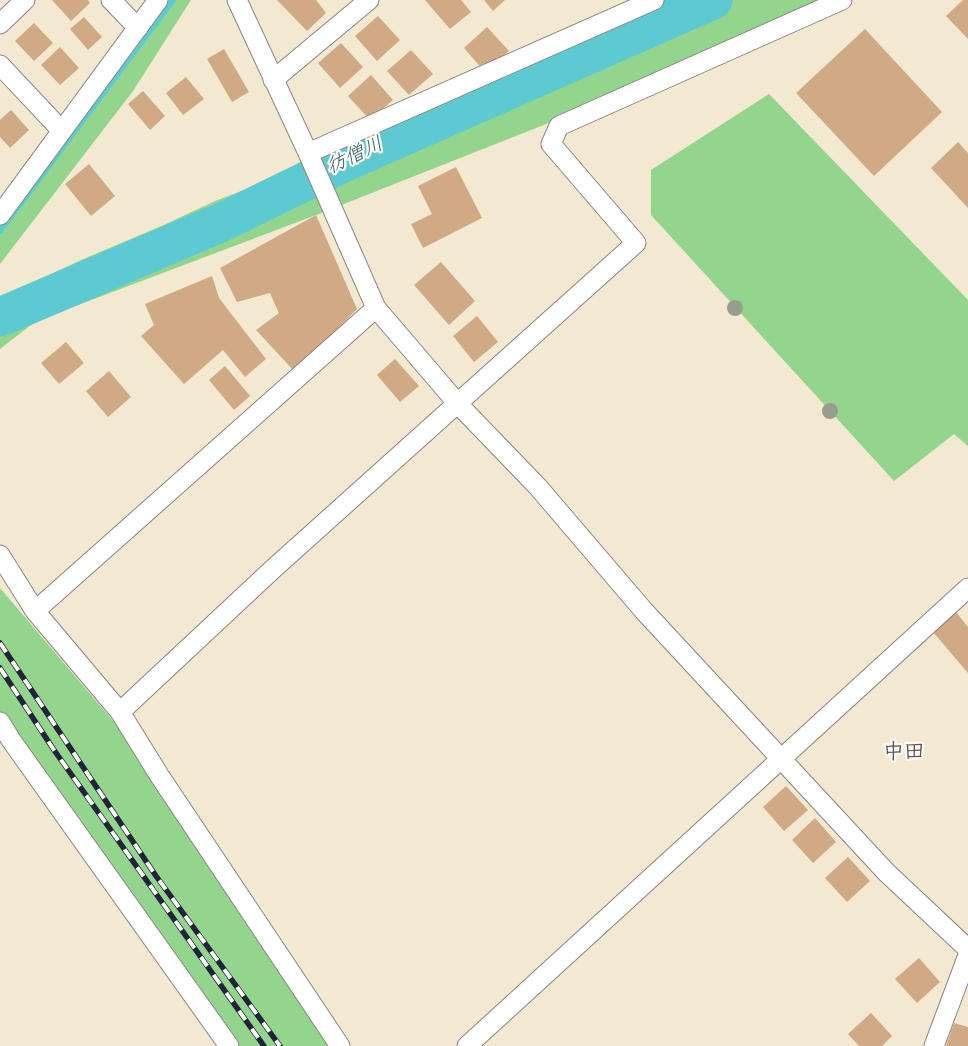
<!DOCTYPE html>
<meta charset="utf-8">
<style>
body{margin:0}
canvas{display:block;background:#f3e8d0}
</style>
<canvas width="968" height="1046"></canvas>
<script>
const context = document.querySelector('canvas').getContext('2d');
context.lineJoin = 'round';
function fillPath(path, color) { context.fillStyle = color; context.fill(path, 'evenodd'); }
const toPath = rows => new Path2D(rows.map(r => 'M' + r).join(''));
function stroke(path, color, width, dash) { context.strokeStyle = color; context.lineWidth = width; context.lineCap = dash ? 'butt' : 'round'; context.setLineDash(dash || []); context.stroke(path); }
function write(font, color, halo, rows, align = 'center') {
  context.font = font + ' Dekko,"Klee One",sans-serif'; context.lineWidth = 4.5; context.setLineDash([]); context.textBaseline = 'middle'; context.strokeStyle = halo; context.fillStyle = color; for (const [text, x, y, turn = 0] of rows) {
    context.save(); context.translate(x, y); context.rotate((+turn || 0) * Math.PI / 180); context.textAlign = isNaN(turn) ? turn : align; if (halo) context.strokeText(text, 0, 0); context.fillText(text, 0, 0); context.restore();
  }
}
const green = toPath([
 [148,0,191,0,133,91,0,264,0,198],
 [654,0,831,0,703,62,316,215,36,321,0,349,0,298,81,260,166,224,215,201,322,161,393,116],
 [769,94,968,300,968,446,954,434,894,481,651,215,651,170],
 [0,588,159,775,340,1046,230,1046,109,862,35,758,0,711]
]);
const stream = toPath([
 [0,231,173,0]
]);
const river = toPath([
 [0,317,220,223,341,164,713,0]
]);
const building = toPath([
 [52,0,88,0,90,3,71,21],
 [277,0,316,0,326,13,307,31],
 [425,0,461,0,471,12,450,29],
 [484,0,505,0,493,11],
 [963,0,968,0,968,39,946,16],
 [378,16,400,40,377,61,355,36],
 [84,17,102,37,88,50,70,29],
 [34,23,53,43,34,61,15,41],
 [487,27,509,51,485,72,464,48],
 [865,29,942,112,874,176,796,93],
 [341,43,363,67,340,88,318,63],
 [60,47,79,68,60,85,41,65],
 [224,49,249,92,232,102,207,59],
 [411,50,433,74,409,95,387,71],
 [371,75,393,100,370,120,348,96],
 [186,77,204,99,183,115,166,93],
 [143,91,165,116,150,130,128,104],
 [11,110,29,130,10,148,0,137,0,120],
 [958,142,968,153,968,208,931,168],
 [89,164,115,196,91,216,65,184],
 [456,167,482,218,423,248,411,224,432,214,418,186],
 [316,215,357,309,295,372,256,330,279,313,270,293,237,302,220,268],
 [441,262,475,301,449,325,414,285],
 [212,276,219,298,266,359,245,377,223,350,184,384,141,336,154,325,145,304],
 [477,316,498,342,474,362,453,336],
 [66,342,84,363,59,384,41,363],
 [395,359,419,386,400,402,377,375],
 [225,366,250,396,234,410,209,380],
 [109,371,131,397,108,417,86,391],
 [956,612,968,627,968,673,933,632],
 [786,786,808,810,784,831,763,807],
 [815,818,836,842,813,863,792,840],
 [848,857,870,881,847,902,825,878],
 [919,958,940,982,917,1003,895,979],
 [871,1013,892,1036,882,1046,859,1046,848,1034],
 [954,1023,968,1027,968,1046,946,1046]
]);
const street = toPath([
 [111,0,138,28],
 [237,0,308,153,376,308,458,404,538,487,644,611,886,872,968,949],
 [0,24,25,0],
 [0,65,62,131],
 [273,80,369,0],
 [308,153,654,0],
 [0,215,158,0],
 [0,555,35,611,120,712,159,775,340,1046],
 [35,611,376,308],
 [120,712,273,569,636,243,551,144,559,126,842,0],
 [0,722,11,740,229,1046],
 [467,1046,968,588],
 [934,1046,968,955]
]);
const rail = toPath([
 [0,643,156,876,280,1046],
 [0,668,54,750,264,1046]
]);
const trees = [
 [735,308],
 [830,411]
];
const waterNames = [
 ["彷僧川",356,158,-25]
];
const quarterNames = [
 ["中田",904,755]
];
fillPath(green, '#93d58d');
stroke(stream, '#5ccad0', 6);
stroke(river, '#5ccad0', 39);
fillPath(building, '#d0a985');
stroke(street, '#8a8586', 21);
stroke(street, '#fff', 19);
stroke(rail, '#22223b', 5.5);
stroke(rail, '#fdfcf7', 4, [11]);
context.fillStyle = '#969e8e';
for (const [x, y] of trees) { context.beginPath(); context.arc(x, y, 8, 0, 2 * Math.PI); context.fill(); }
write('italic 20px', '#365d6f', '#fdfcf7', waterNames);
write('bold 21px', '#5f5155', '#fdfcf7', quarterNames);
</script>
